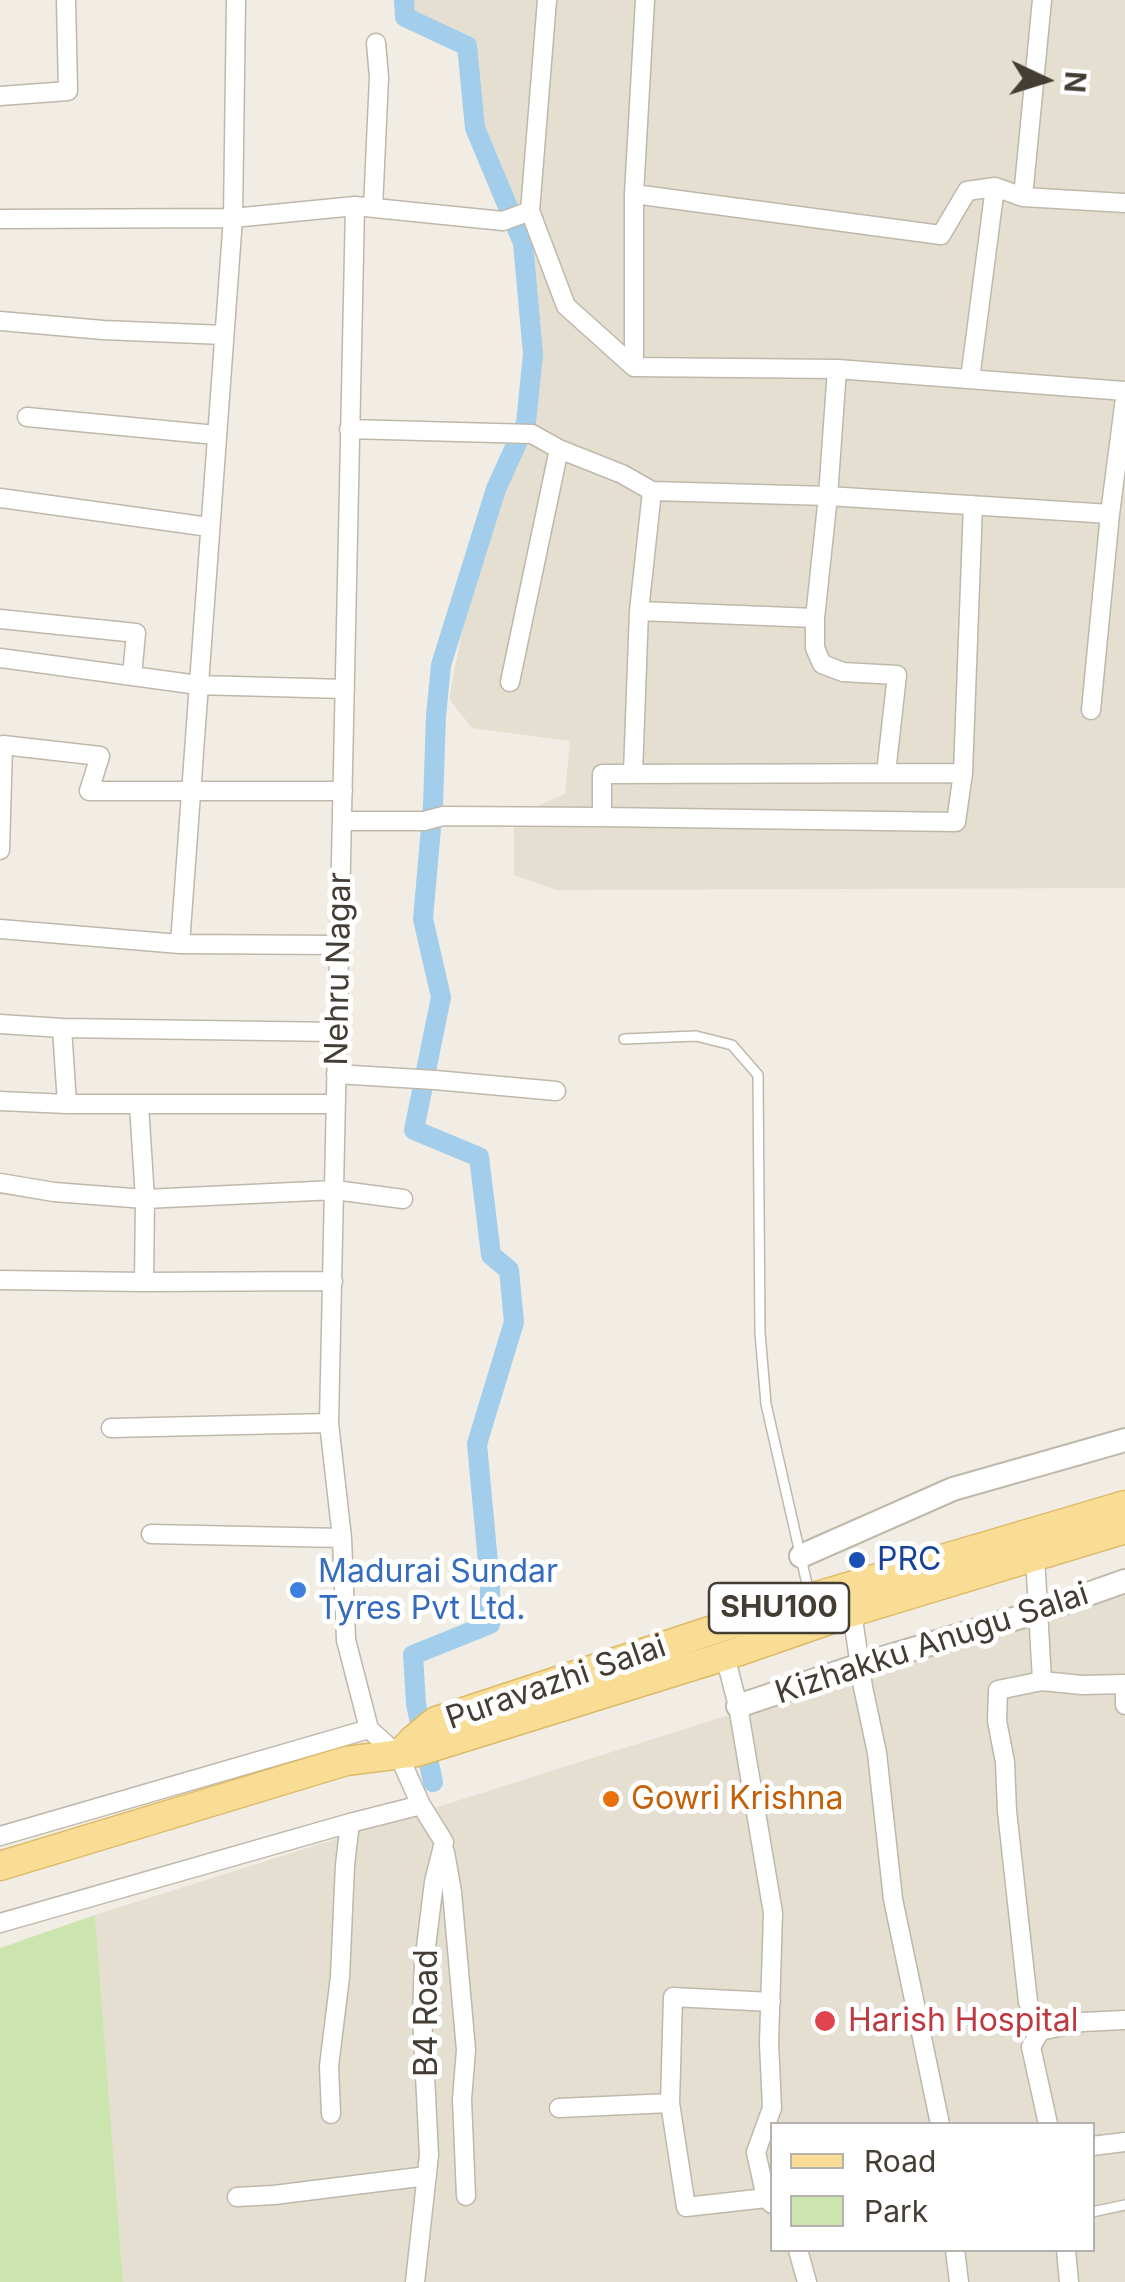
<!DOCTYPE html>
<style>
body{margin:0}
#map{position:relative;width:1125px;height:2282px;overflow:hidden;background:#f1ede4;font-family:Inter,sans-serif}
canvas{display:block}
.legend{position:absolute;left:770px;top:2122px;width:325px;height:130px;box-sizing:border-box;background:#fff;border:2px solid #b4b1ae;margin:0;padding:12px 18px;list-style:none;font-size:30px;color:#433d34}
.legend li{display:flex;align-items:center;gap:20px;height:50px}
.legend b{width:50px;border:2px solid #b4b1ae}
.north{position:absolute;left:995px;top:30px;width:100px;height:100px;-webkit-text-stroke:8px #fff;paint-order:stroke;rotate:94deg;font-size:28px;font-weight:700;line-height:40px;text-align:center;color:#433d34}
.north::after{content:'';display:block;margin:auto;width:35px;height:45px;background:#433d34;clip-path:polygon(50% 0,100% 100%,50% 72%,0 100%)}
</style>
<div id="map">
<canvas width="1125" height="2282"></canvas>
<ul class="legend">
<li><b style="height:12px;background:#f9dd95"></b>Road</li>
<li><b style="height:28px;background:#cce4ae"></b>Park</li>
</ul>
<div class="north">N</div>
</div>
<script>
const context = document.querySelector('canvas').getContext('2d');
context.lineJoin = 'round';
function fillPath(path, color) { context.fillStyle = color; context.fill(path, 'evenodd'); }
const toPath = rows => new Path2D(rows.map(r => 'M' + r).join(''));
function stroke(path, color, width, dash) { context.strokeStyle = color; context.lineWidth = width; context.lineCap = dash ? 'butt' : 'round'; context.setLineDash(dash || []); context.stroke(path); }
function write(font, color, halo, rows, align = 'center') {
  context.font = font + ' Inter,sans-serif'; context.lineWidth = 10; context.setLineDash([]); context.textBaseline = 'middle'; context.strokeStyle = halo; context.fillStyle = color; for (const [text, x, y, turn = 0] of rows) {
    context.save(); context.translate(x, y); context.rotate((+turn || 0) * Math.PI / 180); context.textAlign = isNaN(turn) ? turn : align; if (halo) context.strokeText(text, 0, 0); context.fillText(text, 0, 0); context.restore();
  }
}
const residential = toPath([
 [411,0,1125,0,1125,888,556,890,514,875,514,816,565,794,570,741,472,728,449,699,471,585,499,491,523,439,533,405,537,328,533,257,510,192,498,171,481,117,469,40,456,30,411,11],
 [1125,1590,1125,2282,123,2282,95,1915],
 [772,2124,1092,2124,1092,2250,772,2250]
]);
const green = toPath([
 [95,1915,123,2282,0,2282,0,1948]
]);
const canal = toPath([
 [404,0,405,17,467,46,475,128,523,243,533,354,526,423,496,489,441,665,436,716,433,805,423,919,441,997,414,1130,479,1157,491,1255,509,1270,514,1322,477,1444,490,1584,490,1624,413,1655,416,1704,433,1782]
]);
const service = toPath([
 [624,1039,696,1036,732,1045,758,1075,760,1333,766,1404,809,1593],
 [1092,2212,1125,2205]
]);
const minor = toPath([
 [236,0,233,218,180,944,338,945],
 [1042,0,1023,197,1125,203],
 [0,96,68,91,66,0],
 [634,194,941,235,967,191,995,187,1023,197],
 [355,206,329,1423,342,1538,346,1640,369,1729],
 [373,208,379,77,376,43],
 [530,211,547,0],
 [0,219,233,218,355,206,503,221,530,211,566,306,634,367,837,369,1125,391],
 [0,321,103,330,224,335],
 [634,367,634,194,645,0],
 [970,379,995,187],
 [27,417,216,435],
 [349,429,532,434,559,449,622,474,652,491,639,611,815,618,828,496,837,369],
 [652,491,828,496,1110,514],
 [0,498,209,527],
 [815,618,815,648,822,664,843,672,897,675,886,773],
 [0,619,136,633,132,676],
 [0,658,198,685,345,689],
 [510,682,559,449],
 [1091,710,1110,514,1125,398],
 [633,773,639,611],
 [602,817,956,822,963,773],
 [343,821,424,821,443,816,602,817,602,774,963,773,973,505],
 [0,850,3,745,100,756,89,791,343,791],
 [0,929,180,944],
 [0,1024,62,1028,337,1032],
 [62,1028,67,1104,335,1104],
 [336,1074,435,1080,556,1091],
 [0,1101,67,1104],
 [0,1183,54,1192,145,1199,335,1190,403,1199],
 [0,1280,144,1282,145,1199,139,1105],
 [144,1282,333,1281],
 [111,1428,329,1423],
 [151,1534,342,1538],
 [1035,1556,1042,1681,1082,1685,1125,1684,1125,1705],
 [852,1612,863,1687,877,1753,893,1899,940,2124],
 [725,1656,738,1706,773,1913,769,2043,772,2108,756,2152,766,2198,772,2204],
 [1042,1681,998,1690,997,1721,1005,1762,1007,1811,1028,2002,1040,2031,1031,2047,1048,2124],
 [369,1729,399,1756,421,1805,444,1842,434,1882,424,1963,422,2015,429,2155,415,2282],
 [0,1836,369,1729],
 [445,1852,452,1892,466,2050,462,2099,466,2196],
 [0,1923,350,1823],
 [1040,2031,1082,2022,1125,2020],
 [559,2108,670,2103],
 [331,2114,329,2066,340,1977,345,1865,350,1823,421,1805],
 [1092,2146,1125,2142],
 [237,2197,274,2195,427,2176],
 [766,2198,686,2207,670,2103,673,1997,771,2002],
 [798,2250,807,2282],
 [955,2250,959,2282],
 [1066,2250,1069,2282]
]);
const tertiary = toPath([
 [801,1556,953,1489,1125,1440],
 [738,1706,860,1665,1037,1612,1125,1581]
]);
const primary = toPath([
 [402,1752,413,1740,436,1721,810,1598,1125,1505],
 [0,1866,346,1761,417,1752,725,1656,852,1612,1125,1529]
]);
const markers = [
 [857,1560,10,"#1a4fb4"],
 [298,1590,10,"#3f7fe0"],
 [611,1799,10,"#e8710a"],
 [825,2021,12,"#e0444e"]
];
const shields = [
 [779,1608,140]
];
const shieldNames = [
 ["SHU100",779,1608]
];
const streetNames = [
 ["Nehru Nagar",339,969,-89],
 ["Kizhakku Anugu Salai",932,1644,-18],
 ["Puravazhi Salai",556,1683,-19],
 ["B4 Road",427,2013,-90]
];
const transitNames = [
 ["PRC",877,1560]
];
const shopNames = [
 ["Madurai Sundar",318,1572],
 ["Tyres Pvt Ltd.",318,1609]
];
const foodNames = [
 ["Gowri Krishna",631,1799]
];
const healthNames = [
 ["Harish Hospital",848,2021]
];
fillPath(residential, '#e5dfd2');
fillPath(green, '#cce4ae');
stroke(canal, '#a2ceec', 20);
stroke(service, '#bfb8aa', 12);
stroke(minor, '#bfb8aa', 21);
stroke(tertiary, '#bfb8aa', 26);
stroke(primary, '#ddba66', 31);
stroke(service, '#fff', 9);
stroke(minor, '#fff', 18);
stroke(tertiary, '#fff', 22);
stroke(primary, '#f9dd95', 28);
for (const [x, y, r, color] of markers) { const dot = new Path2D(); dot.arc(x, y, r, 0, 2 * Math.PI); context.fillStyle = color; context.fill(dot); stroke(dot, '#fff', 4); }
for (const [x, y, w] of shields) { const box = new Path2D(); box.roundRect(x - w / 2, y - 25, w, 50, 8); context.fillStyle = '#fff'; context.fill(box); stroke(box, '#433d34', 2.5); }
write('bold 30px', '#433d34', null, shieldNames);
write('32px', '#433d34', '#fff', streetNames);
write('32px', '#164399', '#fff', transitNames, 'left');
write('32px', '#366cbe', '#fff', shopNames, 'left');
write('32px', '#c56008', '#fff', foodNames, 'left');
write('32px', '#be3a42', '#fff', healthNames, 'left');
</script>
